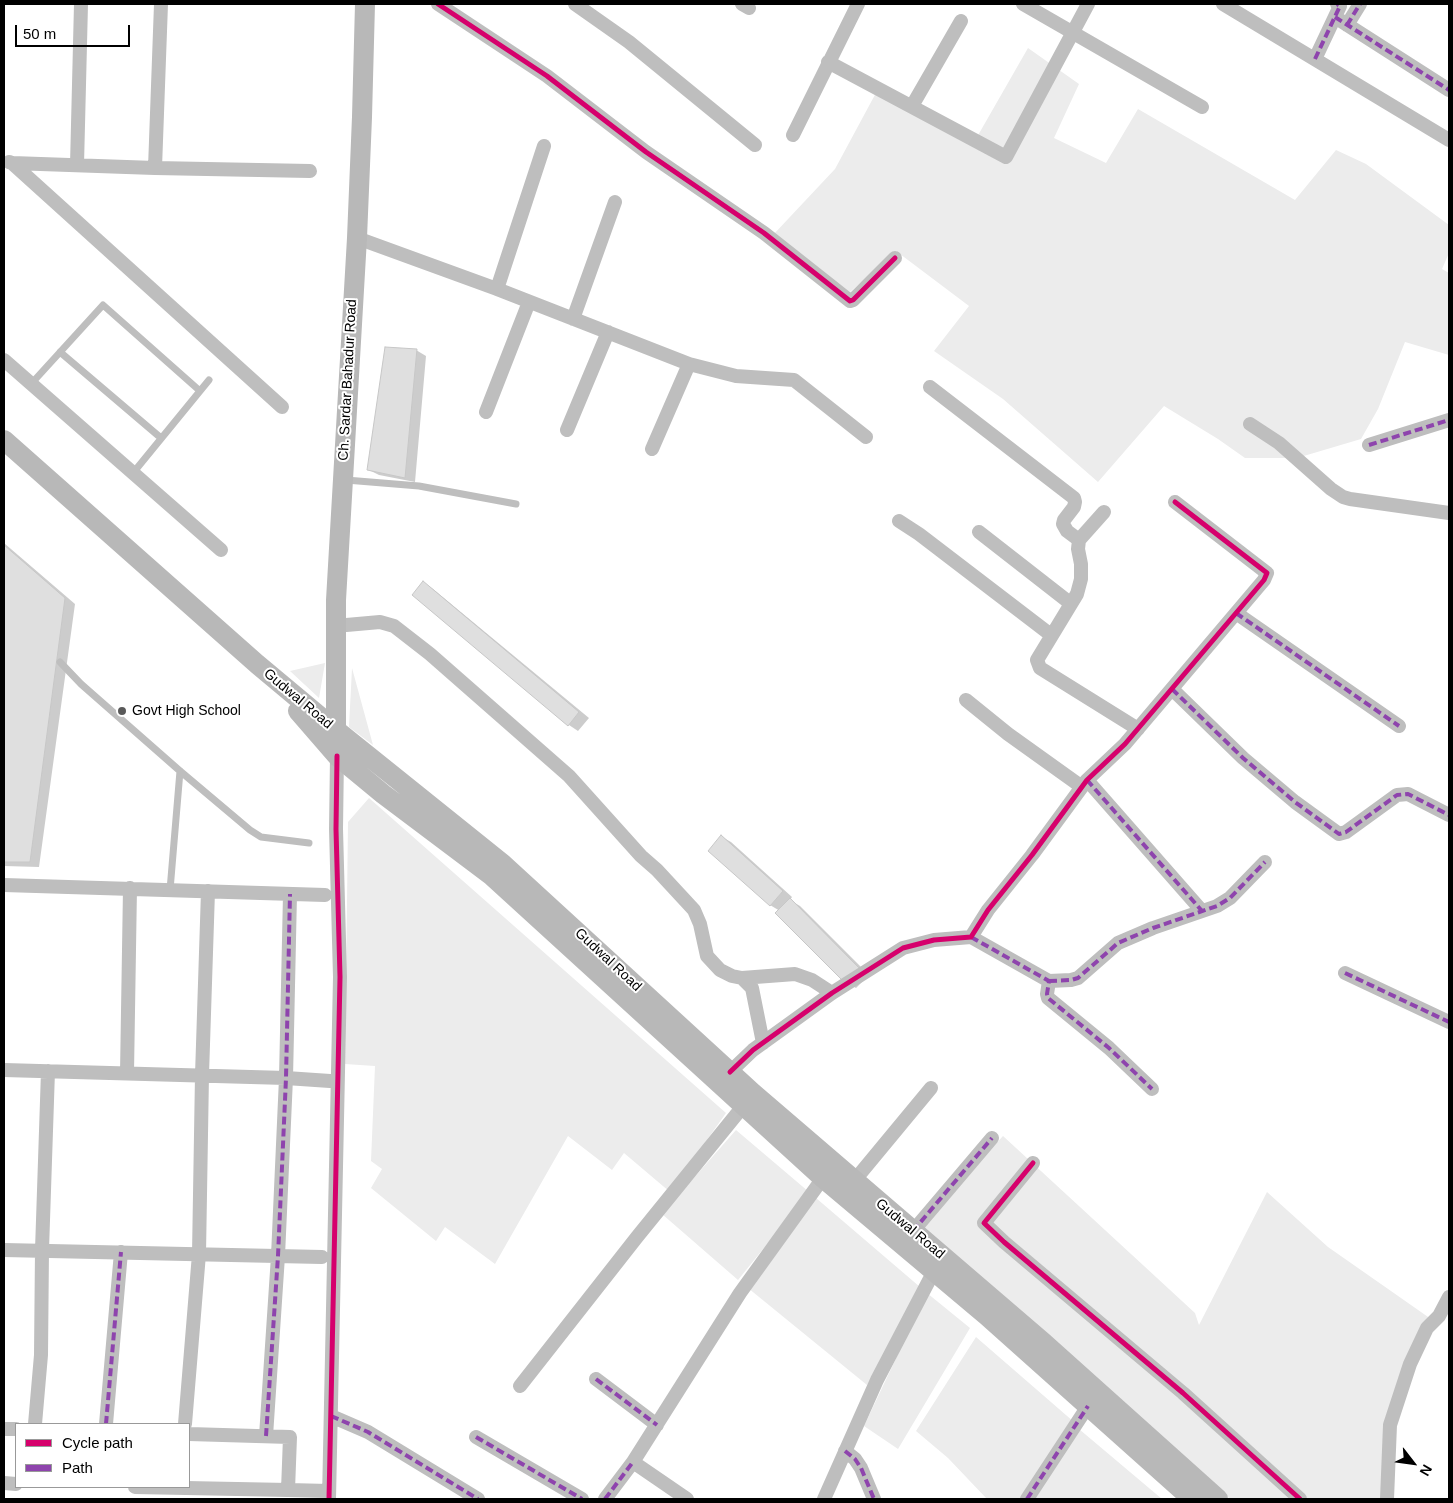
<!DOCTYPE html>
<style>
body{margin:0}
#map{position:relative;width:1453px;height:1503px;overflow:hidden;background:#fff;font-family:Arial,sans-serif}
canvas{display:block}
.frame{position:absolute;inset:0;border:5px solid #000;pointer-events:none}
.legend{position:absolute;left:15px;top:1423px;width:175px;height:65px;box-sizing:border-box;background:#fff;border:1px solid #999;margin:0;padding:6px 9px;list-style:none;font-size:15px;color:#000}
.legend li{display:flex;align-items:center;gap:10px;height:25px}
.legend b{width:25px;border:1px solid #999}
.north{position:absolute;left:1388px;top:1438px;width:50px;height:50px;-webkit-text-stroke:4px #fff;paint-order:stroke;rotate:120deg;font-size:14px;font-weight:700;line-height:20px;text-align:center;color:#000}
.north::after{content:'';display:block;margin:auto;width:18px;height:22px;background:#000;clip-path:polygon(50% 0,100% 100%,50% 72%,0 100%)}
.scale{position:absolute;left:15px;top:25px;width:115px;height:22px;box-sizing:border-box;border:2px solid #000;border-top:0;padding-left:6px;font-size:15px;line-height:18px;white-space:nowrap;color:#000;-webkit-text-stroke:4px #fff;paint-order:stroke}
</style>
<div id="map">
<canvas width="1453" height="1503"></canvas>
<div class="frame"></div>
<ul class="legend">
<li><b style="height:6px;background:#d6006c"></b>Cycle path</li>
<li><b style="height:6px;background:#8e44ad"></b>Path</li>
</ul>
<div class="north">N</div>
<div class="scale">50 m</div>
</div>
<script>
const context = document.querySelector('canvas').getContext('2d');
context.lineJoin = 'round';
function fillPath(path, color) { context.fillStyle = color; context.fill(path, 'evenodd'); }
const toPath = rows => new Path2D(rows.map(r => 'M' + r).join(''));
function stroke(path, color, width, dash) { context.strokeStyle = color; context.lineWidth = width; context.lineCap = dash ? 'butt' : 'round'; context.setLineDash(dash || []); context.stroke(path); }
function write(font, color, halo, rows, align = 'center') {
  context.font = font + ' Arial,sans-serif'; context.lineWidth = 4; context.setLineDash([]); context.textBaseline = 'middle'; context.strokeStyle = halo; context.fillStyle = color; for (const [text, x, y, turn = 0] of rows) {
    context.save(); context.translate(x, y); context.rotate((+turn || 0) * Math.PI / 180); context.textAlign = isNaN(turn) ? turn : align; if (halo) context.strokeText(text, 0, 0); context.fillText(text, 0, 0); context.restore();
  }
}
const green = toPath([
 [1028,48,1079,84,1054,138,1106,163,1138,109,1295,200,1336,150,1366,164,1449,225,1449,253,1442,269,1449,273,1449,355,1405,342,1378,409,1361,439,1297,458,1245,458,1218,439,1164,406,1098,482,1003,399,934,351,969,306,896,251,850,292,773,235,835,169,877,91,973,144],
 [325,663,319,698,290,671],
 [352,668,373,745,349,727],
 [369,798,726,1113,670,1192,624,1153,612,1170,568,1136,495,1264,445,1227,436,1241,371,1188,382,1169,371,1161,375,1066,345,1064,348,822],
 [736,1130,809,1192,738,1280,662,1214],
 [1003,1136,1195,1313,1199,1325,1267,1192,1328,1247,1431,1319,1390,1428,1387,1499,1230,1499,923,1229,925,1222],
 [816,1198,920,1287,867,1385,748,1288],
 [927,1293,970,1328,898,1449,864,1426],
 [976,1337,1074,1422,1023,1499,987,1499,948,1458,916,1431],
 [1079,1429,1162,1499,1032,1499]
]);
const shadow = toPath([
 [416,350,426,356,415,482,379,475,369,470],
 [4,543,75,604,39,867,4,866],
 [424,583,433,589,589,718,578,731,569,725],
 [722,837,731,842,792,897,790,900,800,906,869,975,856,988,846,982,780,911,770,905]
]);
const building = toPath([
 [385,347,417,349,405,478,367,470,385,347],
 [4,545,65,598,30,862,4,862,4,545],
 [423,581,579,712,568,726,412,595,423,581],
 [721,835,783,891,770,906,708,851,721,835],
 [790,898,860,969,845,983,775,913,790,898]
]);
const lane = toPath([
 [60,352,161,438],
 [31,384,103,305,200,391],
 [133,473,209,380],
 [346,480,419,486,516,504],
 [60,662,81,684,180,771,250,830,261,837,309,843],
 [170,890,180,771]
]);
const street = toPath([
 [438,4,547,76,646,152,764,233,850,301,853,300,895,258],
 [575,4,629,42,755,145],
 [742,4,749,8],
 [1023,4,1202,107],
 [1223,4,1449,140],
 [1335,17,1449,90],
 [1347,25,1360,4],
 [1315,59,1340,6,1337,4],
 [828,62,1006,157,1088,4],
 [912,106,961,21],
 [793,135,858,4],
 [9,162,12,163,155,168,310,171],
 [12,163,282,407],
 [77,165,81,4],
 [155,168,161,4],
 [357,238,497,289,689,364,736,376,794,380,866,437],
 [497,289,544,146],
 [573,319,615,202],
 [4,360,221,550],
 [930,387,1074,498,1075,502,1074,507,1064,520,1063,524,1067,531,1079,540],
 [486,412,529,302],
 [1250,424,1279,443,1331,489,1343,497,1350,499,1449,513],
 [567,430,608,332],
 [1369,445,1449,420],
 [652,449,689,364],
 [1104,512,1079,540,1078,549,1081,564,1081,579,1077,594,1037,660,1040,668,1138,729],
 [899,521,919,534,1051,635],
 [979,532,1070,603],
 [1236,613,1399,726],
 [335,626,380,622,394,626,430,654,569,776,641,856,657,870,694,910,700,924,707,956,720,970,732,976,742,978,795,974,812,980,832,993],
 [1172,689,1243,758,1295,802,1339,834,1346,832,1397,795,1408,794,1449,815],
 [966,700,1008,734,1082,787],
 [1087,780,1202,911],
 [4,885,325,895],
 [971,937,1049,981,1047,994,1048,998,1109,1048,1152,1089],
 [1345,973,1449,1022],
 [742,978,752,988,763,1043],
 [1049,981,1071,980,1078,978,1118,943,1153,928,1217,906,1230,898,1265,862],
 [4,1070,286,1078,330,1081],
 [730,1072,753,1050,832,993,903,948,934,940,971,937,988,910,1032,855,1087,780,1125,744,1264,580,1267,573,1175,502],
 [127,1073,130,888],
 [1033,1163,984,1223,1004,1242,1183,1393,1300,1499],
 [854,1181,931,1088],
 [913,1231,992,1138],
 [4,1250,322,1257],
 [596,1379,657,1425],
 [520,1386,637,1237,749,1099],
 [331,1416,368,1432,478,1499],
 [35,1424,41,1355,42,1250,48,1071],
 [106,1424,121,1252],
 [185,1424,199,1254,202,1075,208,891],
 [4,1429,16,1429],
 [266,1436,278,1256,286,1078,290,894],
 [476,1437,582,1499],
 [845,1451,855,1459,861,1468,874,1499],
 [4,1483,16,1484],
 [135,1487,288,1490,290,1437,189,1434],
 [288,1490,329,1491],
 [329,1499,340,977,336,829,337,756],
 [605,1499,633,1462],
 [687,1499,633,1462,740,1293,823,1178],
 [824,1499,877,1380,934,1271],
 [1027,1499,1088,1406],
 [1387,1499,1390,1425,1410,1364,1427,1328,1439,1316,1449,1297]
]);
const secondary = toPath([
 [4,440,257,664,336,730,503,864,753,1093,1043,1342,1218,1499],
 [298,711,337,756,383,794,492,876,823,1178,986,1315,1192,1499],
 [336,739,336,600,357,238,362,117,365,4]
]);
const quiet = toPath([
 [1335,17,1449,90],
 [1347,25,1360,4],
 [1315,59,1340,6,1337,4],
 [1369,445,1449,420],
 [1236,613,1399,726],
 [1172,689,1243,758,1295,802,1339,834,1346,832,1397,795,1408,794,1449,815],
 [1087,780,1202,911],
 [971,937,1049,981,1047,994,1048,998,1109,1048,1152,1089],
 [1345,973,1449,1022],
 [1049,981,1071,980,1078,978,1118,943,1153,928,1217,906,1230,898,1265,862],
 [913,1231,992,1138],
 [596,1379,657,1425],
 [331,1416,368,1432,478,1499],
 [106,1424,121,1252],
 [266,1436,278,1256,286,1078,290,894],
 [476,1437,582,1499],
 [845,1451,855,1459,861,1468,874,1499],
 [605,1499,633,1462],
 [1027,1499,1088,1406]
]);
const cycleway = toPath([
 [438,4,547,76,646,152,764,233,850,301,853,300,895,258],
 [730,1072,753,1050,832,993,903,948,934,940,971,937,988,910,1032,855,1087,780,1125,744,1264,580,1267,573,1175,502],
 [1033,1163,984,1223,1004,1242,1183,1393,1300,1499],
 [329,1499,340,977,336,829,337,756]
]);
const markers = [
 [122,711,5,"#595959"]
];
const streetNames = [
 ["Ch. Sardar Bahadur Road",348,380,-87],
 ["Gudwal Road",298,699,40],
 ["Gudwal Road",608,960,43],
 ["Gudwal Road",910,1229,40]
];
const poiNames = [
 ["Govt High School",132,711]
];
fillPath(green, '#ececec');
fillPath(shadow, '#0003');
fillPath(building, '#dfdfdf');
stroke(building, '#c7c7c7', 1);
stroke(lane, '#bebebe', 7);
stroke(street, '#bebebe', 14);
stroke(secondary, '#b8b8b8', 20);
stroke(quiet, '#8e44ad', 4, [8, 4]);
stroke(cycleway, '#d6006c', 5);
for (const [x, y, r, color] of markers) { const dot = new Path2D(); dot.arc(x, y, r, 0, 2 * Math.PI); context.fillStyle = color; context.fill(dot); stroke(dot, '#fff', 2); }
write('14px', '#000', '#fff', streetNames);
write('14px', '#000', '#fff', poiNames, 'left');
</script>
